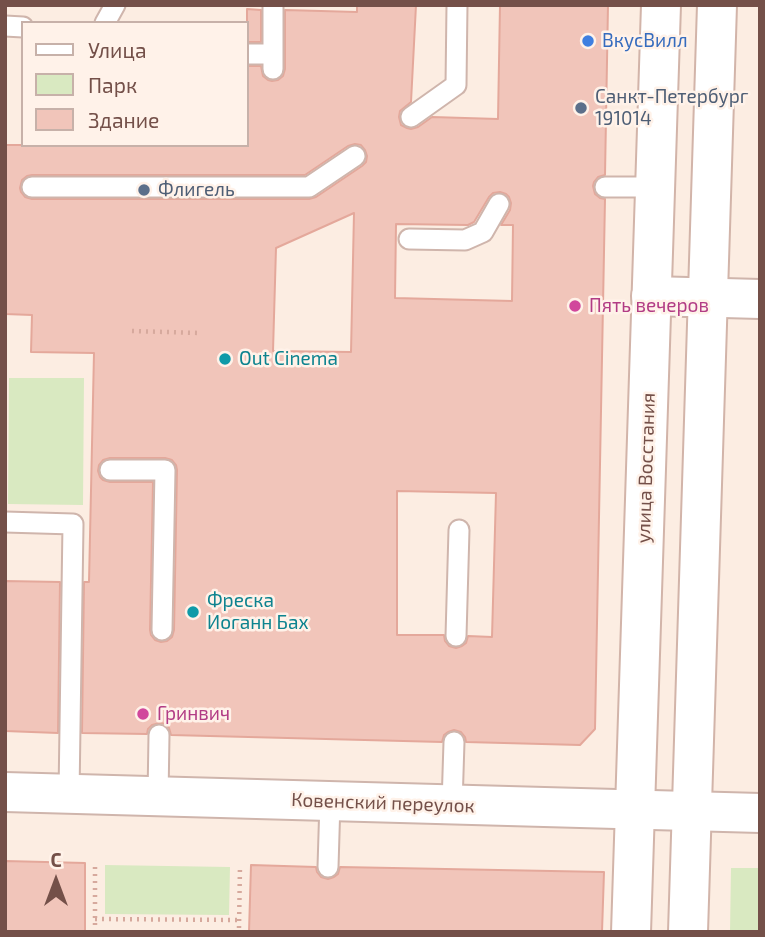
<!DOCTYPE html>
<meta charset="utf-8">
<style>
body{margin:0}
#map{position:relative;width:765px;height:937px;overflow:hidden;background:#fcede2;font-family:"Exo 2",sans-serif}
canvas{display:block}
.frame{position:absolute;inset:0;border:7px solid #745049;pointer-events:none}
.legend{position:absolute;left:21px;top:21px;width:228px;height:126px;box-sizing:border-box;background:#fff2e9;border:2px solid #c7b1a9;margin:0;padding:9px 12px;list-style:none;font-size:21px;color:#745049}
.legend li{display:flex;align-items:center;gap:14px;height:35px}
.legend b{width:35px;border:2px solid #c7b1a9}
.north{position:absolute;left:21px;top:846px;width:70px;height:70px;-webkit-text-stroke:5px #fff2e9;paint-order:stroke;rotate:0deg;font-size:19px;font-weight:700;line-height:28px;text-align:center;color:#745049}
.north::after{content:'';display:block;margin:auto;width:24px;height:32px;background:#745049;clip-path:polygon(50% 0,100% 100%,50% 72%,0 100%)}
</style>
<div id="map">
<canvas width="765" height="937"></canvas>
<div class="frame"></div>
<ul class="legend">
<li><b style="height:9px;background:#fff"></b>Улица</li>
<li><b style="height:19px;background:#d9e9c1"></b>Парк</li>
<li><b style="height:19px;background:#f1c5ba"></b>Здание</li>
</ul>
<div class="north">С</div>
</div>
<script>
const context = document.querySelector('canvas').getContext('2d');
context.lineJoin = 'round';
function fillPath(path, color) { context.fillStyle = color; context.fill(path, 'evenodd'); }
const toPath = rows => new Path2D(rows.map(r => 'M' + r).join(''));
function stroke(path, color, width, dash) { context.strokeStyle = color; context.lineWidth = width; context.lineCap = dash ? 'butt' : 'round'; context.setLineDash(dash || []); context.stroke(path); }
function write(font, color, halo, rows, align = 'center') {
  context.font = font + ' "Exo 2",sans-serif'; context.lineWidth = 5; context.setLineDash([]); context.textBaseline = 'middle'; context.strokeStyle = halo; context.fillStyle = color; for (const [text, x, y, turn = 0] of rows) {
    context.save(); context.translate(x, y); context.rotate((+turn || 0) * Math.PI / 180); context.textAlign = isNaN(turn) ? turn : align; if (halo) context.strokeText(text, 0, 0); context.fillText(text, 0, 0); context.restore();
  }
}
const green = toPath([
 [9,378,84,378,83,505,8,504],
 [105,865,230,867,229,915,105,914],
 [731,868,760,868,760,932,730,932]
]);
const building = toPath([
 [357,5,416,5,411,102,400,111,399,117,401,125,407,128,411,129,418,127,432,117,498,119,500,5,608,5,605,175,598,177,594,182,593,186,595,194,600,198,605,199,595,729,580,745,466,742,465,737,461,732,454,730,448,732,444,735,442,742,171,735,169,728,165,724,160,723,152,725,148,729,147,734,82,733,84,582,89,582,94,353,31,352,32,315,5,314,5,145,247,145,247,66,261,66,263,76,268,80,272,81,278,80,283,76,285,69,285,10,357,12,357,5],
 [355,144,361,145,365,150,367,156,366,162,362,166,316,197,309,199,32,199,25,197,21,192,20,188,22,180,27,176,32,175,305,175,348,146,355,144],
 [500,192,506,194,509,197,511,203,510,210,501,225,513,225,512,301,395,298,396,224,468,225,474,222,489,197,493,193,500,192],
 [354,213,351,352,273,351,276,248,354,213],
 [110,458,165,458,172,460,176,465,177,470,174,630,172,637,167,641,161,642,155,640,151,635,150,630,153,482,110,482,103,480,100,477,98,471,99,465,103,460,110,458],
 [397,491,496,493,492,637,468,636,466,643,462,646,456,648,449,646,445,641,444,635,397,635,397,491],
 [247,9,261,10,261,42,247,42,247,9],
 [5,581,60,582,58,733,5,731,5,581],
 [5,861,85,863,85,932,5,932,5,861],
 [251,865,316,867,317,872,321,877,328,879,334,877,338,874,340,867,604,872,602,932,249,932,251,865]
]);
const path = toPath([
 [132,331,200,333],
 [95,919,239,920],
 [95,925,95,863],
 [239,928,240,865]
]);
const lane = toPath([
 [273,5,273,69],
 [105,23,115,5],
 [5,26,23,27],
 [247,54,273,54],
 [411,117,456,85,457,5],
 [32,187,309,187,355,156],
 [605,187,655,187],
 [409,239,465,240,483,232,499,204],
 [110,470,165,470,162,630],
 [5,522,73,524,69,794],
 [456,636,459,530],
 [158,797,159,735],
 [452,805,454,742],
 [328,867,330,801]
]);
const street = toPath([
 [651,296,760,299],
 [5,792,760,813]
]);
const secondary = toPath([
 [631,932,661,5],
 [688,932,717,5]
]);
const markers = [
 [588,41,7,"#3f7fe0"],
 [581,108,7,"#5c6f8a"],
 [144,190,7,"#5c6f8a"],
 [575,306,7,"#d1479c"],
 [225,359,7,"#0f9aa8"],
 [193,612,7,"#0f9aa8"],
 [143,714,7,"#d1479c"]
];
const shopNames = [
 ["ВкусВилл",602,41]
];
const serviceNames = [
 ["Санкт-Петербург",595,97],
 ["191014",595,119],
 ["Флигель",158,190]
];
const hotelNames = [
 ["Пять вечеров",589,306],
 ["Гринвич",157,714]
];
const cultureNames = [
 ["Out Cinema",239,359],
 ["Фреска",207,601],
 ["Иоганн Бах",207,623]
];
const streetNames = [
 ["улица Восстания",646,468,-88],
 ["Ковенский переулок",383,803,2]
];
fillPath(green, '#d9e9c1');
fillPath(building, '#f1c5ba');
stroke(building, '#e4a89b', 2);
stroke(lane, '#cfb5ac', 23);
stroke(street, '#cfb5ac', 42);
stroke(secondary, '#d2b4a9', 42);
stroke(path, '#d6a99d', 4.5, [2, 5]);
stroke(lane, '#fff', 19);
stroke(street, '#fff', 38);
stroke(secondary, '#fff', 38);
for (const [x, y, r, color] of markers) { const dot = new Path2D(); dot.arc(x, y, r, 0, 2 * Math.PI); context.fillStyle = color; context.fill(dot); stroke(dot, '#fff2e9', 2.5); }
write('19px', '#366cbe', '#fff2e9', shopNames, 'left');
write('19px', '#4e5e75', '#fff2e9', serviceNames, 'left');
write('19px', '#b23c85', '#fff2e9', hotelNames, 'left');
write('19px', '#0d838f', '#fff2e9', cultureNames, 'left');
write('19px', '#745049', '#fff2e9', streetNames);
</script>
